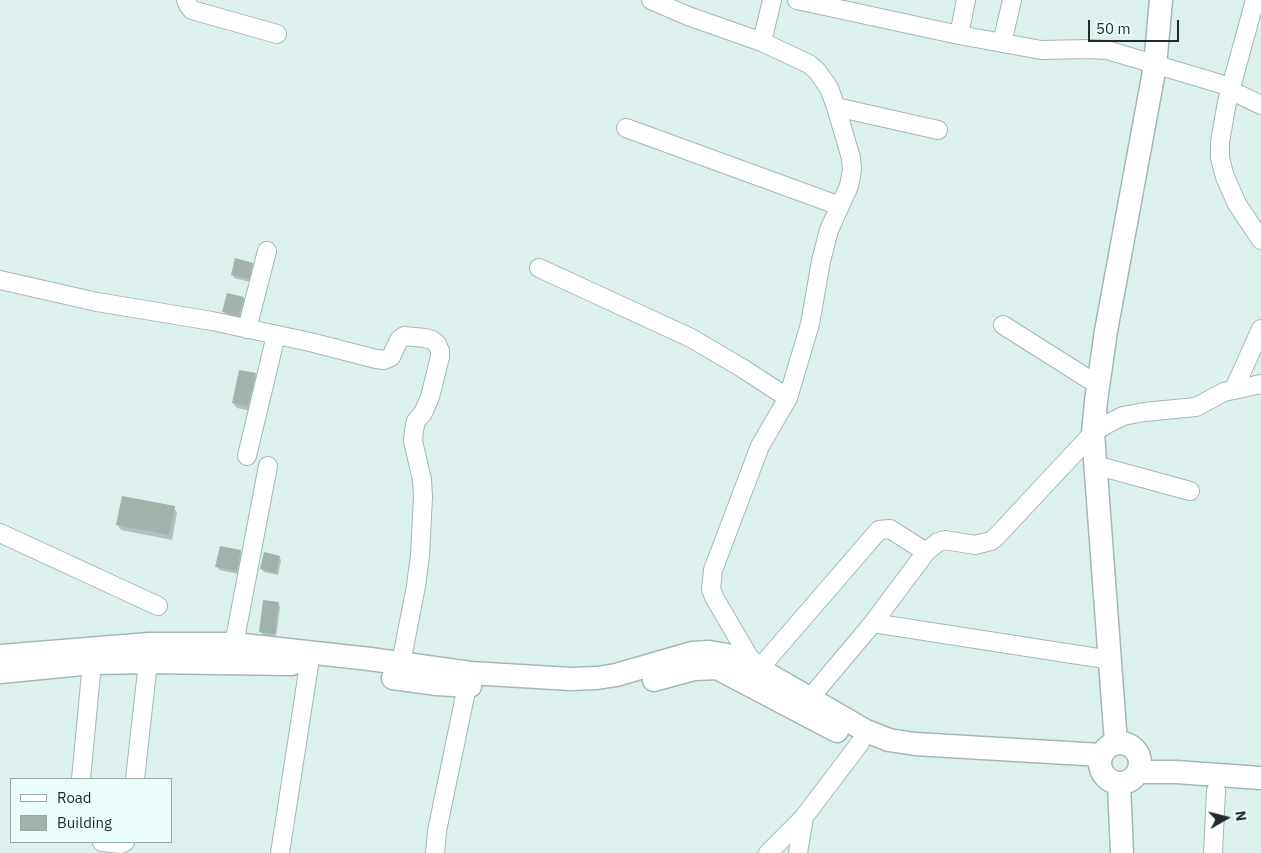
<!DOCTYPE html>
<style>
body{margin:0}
#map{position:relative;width:1261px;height:853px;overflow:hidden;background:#dcf0ee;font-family:"IBM Plex Sans",sans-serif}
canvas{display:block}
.legend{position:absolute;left:10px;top:778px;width:162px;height:65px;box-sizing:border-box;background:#e9fdfb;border:1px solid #99a9a7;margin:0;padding:6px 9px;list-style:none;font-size:15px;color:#222a29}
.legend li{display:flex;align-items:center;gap:10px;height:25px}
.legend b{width:25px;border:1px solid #99a9a7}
.north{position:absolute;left:1201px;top:793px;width:50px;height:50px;-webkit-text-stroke:4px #e9fdfb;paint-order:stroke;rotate:82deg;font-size:14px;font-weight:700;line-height:20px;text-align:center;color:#222a29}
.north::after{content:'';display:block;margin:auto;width:18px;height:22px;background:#222a29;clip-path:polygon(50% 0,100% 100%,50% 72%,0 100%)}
.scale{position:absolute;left:1088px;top:20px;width:91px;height:22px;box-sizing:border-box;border:2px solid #222a29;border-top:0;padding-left:6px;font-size:15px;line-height:18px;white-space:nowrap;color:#222a29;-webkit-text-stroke:4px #e9fdfb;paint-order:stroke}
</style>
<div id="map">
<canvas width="1261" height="853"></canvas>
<ul class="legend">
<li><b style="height:6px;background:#fff"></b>Road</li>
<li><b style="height:14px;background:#a2b2ab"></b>Building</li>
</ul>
<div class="north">N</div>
<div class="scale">50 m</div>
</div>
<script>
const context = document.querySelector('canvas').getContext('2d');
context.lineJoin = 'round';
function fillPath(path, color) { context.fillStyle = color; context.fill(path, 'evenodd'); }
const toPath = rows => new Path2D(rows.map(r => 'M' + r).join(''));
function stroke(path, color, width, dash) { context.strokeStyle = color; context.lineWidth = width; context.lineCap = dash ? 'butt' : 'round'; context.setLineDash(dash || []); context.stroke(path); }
const shadow = toPath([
 [252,264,254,267,250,282,234,278,232,274],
 [244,298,245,301,241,319,226,315,224,312],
 [255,375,258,380,251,411,237,408,233,403],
 [174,507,177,513,172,540,121,530,118,525],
 [240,551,242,555,239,574,219,570,217,566],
 [279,557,281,560,278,575,264,572,262,569],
 [278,603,280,607,276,637,263,635,261,632]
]);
const building = toPath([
 [235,258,253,263,249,279,231,275],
 [227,293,244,297,239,316,222,312],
 [239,370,256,373,248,406,232,403],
 [122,496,175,506,169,535,116,525],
 [220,546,241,550,237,571,215,567],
 [264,552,280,556,276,573,260,569],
 [263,600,279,602,275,634,259,632]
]);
const minor = toPath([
 [186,0,188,5,192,10,277,34],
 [651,0,688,16,762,42,809,64,817,71,829,88,836,107,851,158,852,170,849,186,829,230,821,261,810,324,788,398,760,446,713,570,711,589,714,597,749,657,754,662,761,664,765,662,879,530,890,529,926,552],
 [797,0,959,35,1041,50,1089,49,1107,50,1231,87],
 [1255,0,1227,102,1220,142,1220,158,1225,177,1237,204,1261,240],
 [959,35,966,0],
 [762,42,772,0],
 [1002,43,1012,0],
 [1230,90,1261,105],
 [836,107,938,130],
 [626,128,840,206],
 [539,268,691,338,742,368,788,398],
 [0,280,97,302,212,321,310,342,376,359,384,360,391,357,399,340,404,336,425,338,432,340,437,344,440,351,440,357,430,397,423,413,416,421,414,430,413,441,422,480,423,497,420,555,416,586,401,663],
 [1003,325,1098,385],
 [247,329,267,251],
 [1234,389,1261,329],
 [247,456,276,335],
 [1095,465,1190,491],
 [0,533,158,606],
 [873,623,1111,660],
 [234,644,268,466],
 [810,698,873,623,926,552,938,542,945,540,975,545,991,541,997,536,1093,433,1107,424,1123,416,1144,412,1196,407,1224,392,1261,384],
 [81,779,92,663],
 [135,779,148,662],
 [102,842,121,844,125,842],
 [280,853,309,665],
 [435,853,437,831,467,686],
 [768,853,804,817,860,743],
 [798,853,804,817],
 [1213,853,1216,791]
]);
const major = toPath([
 [0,656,149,644,234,644,370,659,470,673,571,679,597,678,616,675,692,653,709,652,727,655,752,665,866,731,889,740,915,744,1101,755],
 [0,672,92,663,148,662,292,664],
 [393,678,437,684,470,686],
 [654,680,694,669,717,668,837,731],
 '1100 763a20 20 0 1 1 40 0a20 20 0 1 1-40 0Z',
 [1116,743,1093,433,1096,401,1106,331,1155,66,1161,0],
 [1138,772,1176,772,1261,778],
 [1119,784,1122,853]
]);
fillPath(shadow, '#0003');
fillPath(building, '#a2b2ab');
stroke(minor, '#a4b7b5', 20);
stroke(major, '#a4b7b5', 25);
stroke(minor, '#fff', 18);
stroke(major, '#fff', 22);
</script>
